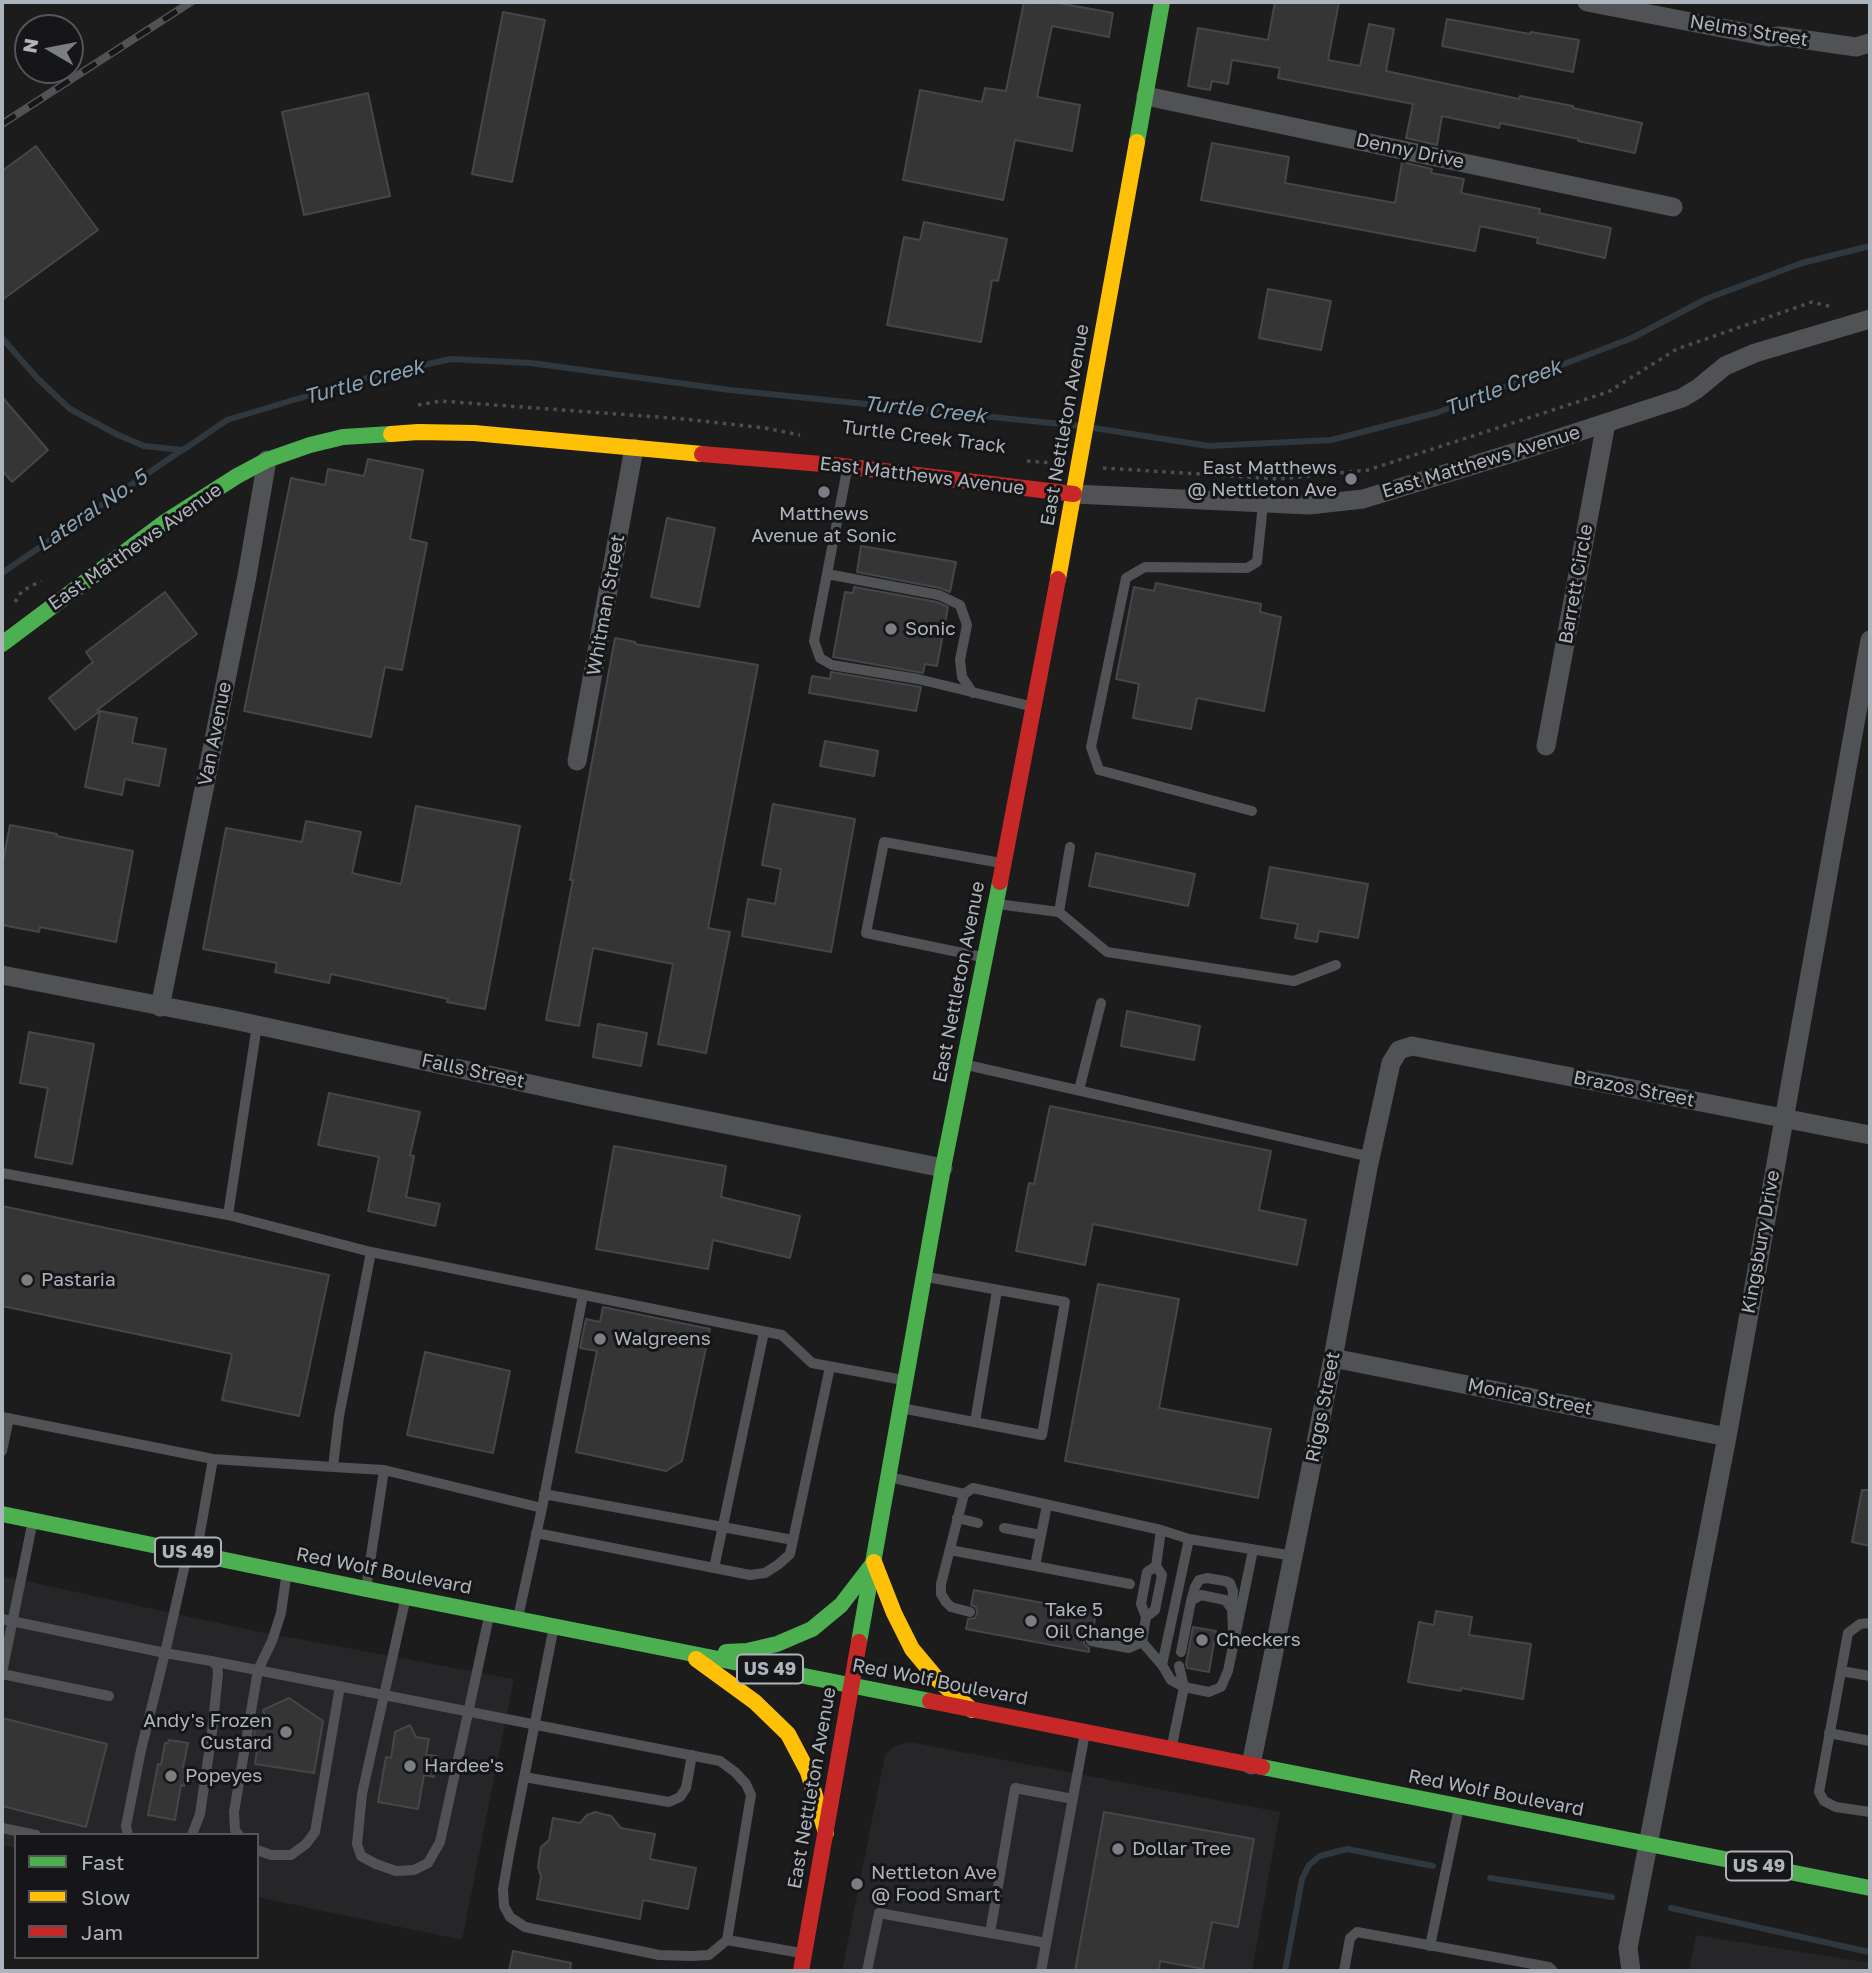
<!DOCTYPE html>
<style>
body{margin:0}
#map{position:relative;width:1872px;height:1973px;overflow:hidden;background:#1c1c1c;font-family:"Golos Text",sans-serif}
canvas{display:block}
.frame{position:absolute;inset:0;border:4px solid #aeb4bc;pointer-events:none}
.legend{position:absolute;left:14px;top:1833px;width:245px;height:126px;box-sizing:border-box;background:#161618;border:2px solid #53555a;margin:0;padding:9px 12px;list-style:none;font-size:21px;color:#aeb4bc}
.legend li{display:flex;align-items:center;gap:14px;height:35px}
.legend b{width:35px;border:2px solid #53555a}
.north{position:absolute;left:14px;top:14px;width:70px;height:70px;box-sizing:border-box;background:#161618;border:2px solid #53555a;border-radius:50%;rotate:280deg;font-size:19px;font-weight:700;line-height:28px;text-align:center;color:#aeb4bc}
.north::after{content:'';display:block;margin:auto;width:24px;height:32px;background:#7b7f84;clip-path:polygon(50% 0,100% 100%,50% 72%,0 100%)}
</style>
<div id="map">
<canvas width="1872" height="1973"></canvas>
<div class="frame"></div>
<ul class="legend">
<li><b style="height:9px;background:#4caf50"></b>Fast</li>
<li><b style="height:9px;background:#ffc107"></b>Slow</li>
<li><b style="height:9px;background:#c62828"></b>Jam</li>
</ul>
<div class="north">N</div>
</div>
<script>
const context = document.querySelector('canvas').getContext('2d');
context.lineJoin = 'round';
function fillPath(path, color) { context.fillStyle = color; context.fill(path, 'evenodd'); }
const toPath = rows => new Path2D(rows.map(r => 'M' + r).join(''));
function stroke(path, color, width, dash) { context.strokeStyle = color; context.lineWidth = width; context.lineCap = dash ? 'butt' : 'round'; context.setLineDash(dash || []); context.stroke(path); }
function write(font, color, halo, rows, align = 'center') {
  context.font = font + ' "Golos Text",sans-serif'; context.lineWidth = 6; context.setLineDash([]); context.textBaseline = 'middle'; context.strokeStyle = halo; context.fillStyle = color; for (const [text, x, y, turn = 0] of rows) {
    context.save(); context.translate(x, y); context.rotate((+turn || 0) * Math.PI / 180); context.textAlign = isNaN(turn) ? turn : align; if (halo) context.strokeText(text, 0, 0); context.fillText(text, 0, 0); context.restore();
  }
}
const built = toPath([
 [2,1576,250,1630,514,1679,462,1940,257,1897,257,1835,16,1835,16,1848,2,1845],
 [909,1742,1280,1812,1252,1971,842,1971,885,1755,893,1747],
 [1696,1935,1870,1963,1870,1971,1689,1971]
]);
const stream = toPath([
 [2,338,37,378,70,409,118,435,144,446,183,450,227,420,370,377,451,359,531,363,730,390,1080,426],
 [1094,428,1209,446,1331,440,1436,413,1632,338,1706,299,1802,263,1870,246],
 [2,573,182,450],
 [1490,1878,1612,1897],
 [1671,1908,1869,1952],
 [1285,1971,1302,1879,1309,1865,1320,1856,1347,1849,1433,1866]
]);
const building = toPath([
 [1024,2,1053,2,1113,13,1109,37,1052,26,1037,97,1080,105,1072,151,1015,140,1003,200,903,180,920,90,982,102,985,88,1006,91,1024,2],
 [1275,2,1339,2,1328,60,1360,66,1369,24,1394,29,1386,71,1519,99,1520,96,1573,106,1573,108,1642,123,1635,153,1578,141,1579,139,1500,123,1499,128,1442,116,1437,145,1406,138,1413,104,1278,78,1280,68,1232,60,1228,84,1212,81,1210,90,1188,86,1198,28,1268,40,1275,2],
 [503,12,545,20,512,182,472,174,503,12],
 [1447,19,1530,34,1531,32,1579,40,1573,72,1442,46,1447,19],
 [368,93,390,196,304,215,282,112,368,93],
 [1212,143,1289,157,1285,183,1395,203,1402,162,1432,169,1431,173,1464,179,1461,193,1540,209,1539,213,1611,228,1605,258,1537,243,1538,238,1480,226,1475,251,1201,200,1212,143],
 [36,146,98,230,2,300,2,171,36,146],
 [924,222,1007,239,998,281,992,280,981,342,887,325,904,237,920,240,924,222],
 [1268,289,1331,301,1321,350,1259,338,1268,289],
 [2,397,48,450,12,482,2,470,2,397],
 [368,459,423,470,410,539,427,543,402,670,385,667,371,737,244,711,291,478,325,485,328,469,364,476,368,459],
 [667,518,715,528,699,607,651,597,667,518],
 [861,546,956,562,950,592,940,588,857,572,861,546],
 [1156,583,1261,604,1260,612,1281,617,1264,711,1197,698,1191,729,1133,718,1139,684,1116,679,1134,587,1154,591,1156,583],
 [854,587,937,602,948,607,937,666,925,664,923,673,833,657,845,592,853,593,854,587],
 [165,592,197,634,97,710,100,711,75,730,49,698,93,662,86,652,165,592],
 [615,638,635,642,635,644,758,665,708,928,730,932,706,1053,658,1044,673,964,593,948,579,1026,546,1020,573,880,570,880,615,638],
 [831,672,921,687,916,711,809,693,812,676,830,679,831,672],
 [100,711,137,718,132,743,166,749,159,786,125,779,122,795,85,787,100,711],
 [825,741,878,751,874,776,820,766,825,741],
 [773,804,855,819,831,952,742,936,748,899,775,904,781,869,762,865,773,804],
 [416,806,520,826,485,1009,447,1002,448,999,331,974,329,983,275,972,277,963,203,949,226,828,302,842,306,821,361,832,352,873,401,884,416,806],
 [10,825,57,834,56,836,133,851,116,942,40,927,39,932,2,925,2,866,10,825],
 [1096,853,1195,874,1188,906,1089,886,1096,853],
 [1270,867,1368,884,1358,938,1319,931,1317,942,1295,938,1298,924,1261,918,1270,867],
 [1127,1011,1200,1026,1194,1060,1121,1046,1127,1011],
 [598,1024,647,1033,641,1066,593,1057,598,1024],
 [29,1032,94,1044,72,1164,35,1157,48,1088,20,1083,29,1032],
 [329,1093,420,1112,410,1155,414,1156,406,1197,440,1204,435,1226,368,1211,379,1157,318,1145,329,1093],
 [1050,1106,1271,1151,1259,1210,1306,1220,1297,1265,1093,1224,1085,1265,1016,1251,1029,1183,1034,1184,1050,1106],
 [614,1146,726,1166,721,1197,800,1216,790,1258,713,1240,708,1269,596,1249,614,1146],
 [2,1206,329,1275,299,1416,222,1400,232,1354,2,1306,2,1206],
 [1098,1284,1179,1299,1159,1408,1271,1429,1258,1498,1065,1461,1098,1284],
 [603,1307,710,1329,682,1461,666,1471,576,1452,597,1351,580,1348,586,1319,600,1322,603,1307],
 [425,1352,510,1371,493,1453,407,1435,425,1352],
 [1862,1490,1870,1490,1870,1546,1852,1542,1862,1490],
 [974,1590,1096,1613,1092,1634,1088,1634,1084,1639,1084,1644,1089,1648,1089,1652,966,1629,968,1619,975,1618,977,1613,976,1607,971,1605,974,1590],
 [1436,1611,1472,1617,1469,1635,1531,1644,1523,1699,1461,1688,1461,1691,1408,1682,1419,1622,1434,1625,1436,1611],
 [1193,1627,1216,1631,1209,1672,1187,1668,1186,1664,1193,1627],
 [289,1698,323,1721,314,1773,255,1764,258,1743,253,1742,257,1718,265,1716,263,1710,289,1698],
 [2,1718,107,1744,86,1827,2,1806,2,1718],
 [410,1725,416,1737,429,1739,426,1755,437,1756,434,1777,424,1775,418,1809,378,1802,386,1757,391,1758,395,1732,410,1725],
 [169,1740,188,1743,183,1767,187,1767,184,1786,181,1785,175,1820,148,1815,158,1764,161,1765,165,1743,168,1743,169,1740],
 [595,1812,611,1816,621,1828,655,1834,650,1859,696,1868,688,1909,643,1900,640,1919,537,1899,541,1877,538,1867,541,1847,549,1840,553,1818,580,1823,587,1815,595,1812],
 [1104,1812,1254,1839,1238,1927,1212,1922,1203,1969,1160,1961,1159,1971,1075,1971,1104,1812],
 [513,1951,571,1963,570,1971,509,1971,513,1951]
]);
const path = toPath([
 [418,405,441,401,684,419,765,428,800,435],
 [1027,461,1054,463],
 [1103,468,1279,479,1368,470,1608,392,1677,349,1812,302,1832,307],
 [15,602,22,591,41,581]
]);
const lane = toPath([
 [847,470,814,641,820,658,832,665,918,679,1030,706],
 [827,574,939,595,960,605,967,625,960,660,962,677,973,693],
 [1252,811,1099,770,1091,747,1126,578,1145,567,1247,568,1257,562,1263,504],
 [997,904,1059,912,1107,952,1294,981,1336,965],
 [1059,912,1070,847],
 [982,957,866,933,884,842,1001,863],
 [967,1065,1371,1157],
 [1079,1090,1101,1003],
 [2,1173,228,1215,257,1025],
 [371,1252,782,1335,812,1363,903,1380],
 [901,1408,1042,1435,1065,1302,927,1277],
 [2,1417,213,1459,197,1550],
 [975,1422,997,1290],
 [2,1451,9,1418],
 [213,1459,333,1467,339,1416,371,1252,228,1215],
 [333,1467,384,1470,367,1582],
 [384,1470,542,1508],
 [889,1477,964,1494],
 [544,1494,793,1540,830,1367],
 [957,1518,978,1523],
 [1004,1528,1041,1535],
 [536,1533,750,1575,765,1573,779,1564,790,1554,793,1540],
 [950,1550,1130,1584],
 [1035,1566,1047,1505],
 [714,1568,764,1332],
 [405,1601,362,1794,357,1844,361,1856,376,1864,396,1871,414,1870,428,1863,440,1842,488,1621],
 [1191,1601,1195,1587,1199,1580,1207,1578,1225,1581,1230,1583,1233,1591,1232,1609],
 [970,1612,951,1607,946,1602,941,1594,941,1584,964,1494,973,1488,1161,1530,1189,1539,1294,1556],
 [519,1613,542,1508,583,1295],
 [1146,1617,1155,1610,1162,1575,1156,1566,1161,1530],
 [2,1619,165,1653,186,1560],
 [1870,1623,1860,1624,1848,1633,1819,1792,1824,1801,1836,1807,1870,1812],
 [553,1631,510,1849,503,1889,504,1906,510,1917,525,1927,659,1955,692,1956,709,1955,727,1940],
 [1091,1641,1129,1648,1142,1642],
 [1142,1642,1162,1665,1171,1680,1184,1687,1209,1692,1221,1687,1228,1671,1253,1550],
 [1142,1642,1146,1617,1141,1604,1147,1572,1156,1566],
 [1181,1652,1191,1601,1201,1595,1225,1600,1232,1609,1233,1631],
 [211,1661,720,1761,735,1772,746,1784,751,1795,727,1940,801,1953],
 [1162,1665,1189,1539],
 [1841,1671,1870,1676],
 [2,1673,32,1525],
 [2,1674,109,1696],
 [1829,1733,1870,1741],
 [1172,1745,1184,1687,1179,1666],
 [524,1777,669,1802,680,1797,686,1788,692,1755],
 [2,1828,36,1835],
 [128,1835,126,1826,141,1750,165,1653,211,1661,217,1665,218,1674,212,1732,200,1814,192,1835],
 [239,1835,235,1830,234,1812,258,1670,272,1641,281,1613,286,1578],
 [257,1850,271,1855,291,1855,306,1844,315,1832,340,1686],
 [990,1933,1046,1943],
 [1430,1946,1458,1812],
 [867,1971,879,1913,990,1933,1015,1788,1073,1799],
 [1041,1971,1084,1738],
 [1344,1971,1350,1938,1357,1932,1549,1967,1553,1971]
]);
const street = toPath([
 [1587,2,1769,37,1779,36,1856,47,1870,43],
 [1146,96,1673,207],
 [1074,494,1309,505,1363,499,1529,448,1682,398,1697,389,1725,366,1755,353,1870,319],
 [1546,746,1606,423],
 [577,761,634,448],
 [2,975,229,1019,595,1098,943,1168],
 [160,1007,247,576,267,460],
 [1333,1358,1727,1437],
 [1251,1765,1333,1358,1368,1168,1391,1063,1399,1050,1412,1046,1870,1135],
 [1631,1971,1628,1948,1727,1437,1870,640]
]);
const fast = toPath([
 [1137,142,1162,2],
 [2,644,165,522,237,476,267,460,310,445,343,437,391,434],
 [2,1514,366,1589,930,1701],
 [859,1642,943,1168,1000,882],
 [726,1652,747,1651,777,1644,812,1629,841,1605,874,1562],
 [1262,1767,1870,1888]
]);
const slow = toPath([
 [391,434,418,432,474,433,702,454],
 [1058,579,1137,142],
 [874,1562,894,1613,912,1649,938,1680,972,1710],
 [696,1659,755,1702,788,1734,808,1772,826,1833]
]);
const jam = toPath([
 [702,454,834,465,1074,494],
 [1000,882,1058,579],
 [930,1701,1262,1767],
 [801,1971,859,1642]
]);
const rail = toPath([
 [2,124,191,2]
]);
const markers = [
 [1351,479,7,"#7b7f84"],
 [824,492,7,"#7b7f84"],
 [891,629,7,"#7b7f84"],
 [27,1280,7,"#7b7f84"],
 [600,1339,7,"#7b7f84"],
 [1031,1621,7,"#7b7f84"],
 [1202,1640,7,"#7b7f84"],
 [286,1732,7,"#7b7f84"],
 [410,1766,7,"#7b7f84"],
 [171,1776,7,"#7b7f84"],
 [1118,1849,7,"#7b7f84"],
 [857,1884,7,"#7b7f84"]
];
const shields = [
 [188,1552,66],
 [770,1669,66],
 [1759,1866,66]
];
const shieldNames = [
 ["US 49",188,1552],
 ["US 49",770,1669],
 ["US 49",1759,1866]
];
const streetNames = [
 ["Nelms Street",1749,31,9],
 ["Denny Drive",1410,151,12],
 ["East Nettleton Avenue",1065,425,-80],
 ["Turtle Creek Track",924,437,7],
 ["East Matthews Avenue",1481,462,-17],
 ["East Matthews Avenue",922,476,7],
 ["East Matthews Avenue",135,547,-35],
 ["Barrett Circle",1576,584,-80],
 ["Whitman Street",606,605,-80],
 ["Van Avenue",215,734,-79],
 ["East Nettleton Avenue",959,982,-79],
 ["Falls Street",473,1071,12],
 ["Brazos Street",1634,1089,11],
 ["Kingsbury Drive",1761,1242,-80],
 ["Monica Street",1530,1397,11],
 ["Riggs Street",1323,1407,-79],
 ["Red Wolf Boulevard",384,1571,11],
 ["Red Wolf Boulevard",940,1682,11],
 ["East Nettleton Avenue",812,1788,-80],
 ["Red Wolf Boulevard",1496,1793,11]
];
const poiNames = [
 ["East Matthews",1337,468,"right"],
 ["@ Nettleton Ave",1337,490,"right"],
 ["Matthews",824,514,"center"],
 ["Avenue at Sonic",824,536,"center"],
 ["Sonic",905,629],
 ["Pastaria",41,1280],
 ["Walgreens",614,1339],
 ["Take 5",1045,1610],
 ["Oil Change",1045,1632],
 ["Checkers",1216,1640],
 ["Andy's Frozen",272,1721,"right"],
 ["Custard",272,1743,"right"],
 ["Hardee's",424,1766],
 ["Popeyes",185,1776],
 ["Dollar Tree",1132,1849],
 ["Nettleton Ave",871,1873],
 ["@ Food Smart",871,1895]
];
const waterNames = [
 ["Turtle Creek",364,382,-15],
 ["Turtle Creek",1503,388,-21],
 ["Turtle Creek",925,410,6],
 ["Lateral No. 5",92,511,-34]
];
fillPath(built, '#262628');
stroke(stream, '#2f383e', 6);
fillPath(building, '#353536');
stroke(building, '#444648', 2);
stroke(path, '#4c4d50', 3.5, [3.5, 5]);
stroke(lane, '#505255', 10);
stroke(street, '#505255', 19);
stroke(fast, '#4caf50', 16);
stroke(slow, '#ffc107', 16);
stroke(jam, '#c62828', 16);
stroke(rail, '#505254', 8);
stroke(rail, '#161618', 5, [16]);
for (const [x, y, r, color] of markers) { const dot = new Path2D(); dot.arc(x, y, r, 0, 2 * Math.PI); context.fillStyle = color; context.fill(dot); stroke(dot, '#161618', 2.5); }
for (const [x, y, w] of shields) { const box = new Path2D(); box.roundRect(x - w / 2, y - 14.5, w, 29, 5); context.fillStyle = '#161618'; context.fill(box); stroke(box, '#aeb4bc', 2); }
write('bold 18px', '#aeb4bc', null, shieldNames);
write('19px', '#aeb4bc', '#161618', streetNames);
write('19px', '#aeb4bc', '#161618', poiNames, 'left');
write('italic 21px', '#88a4b4', '#161618', waterNames);
</script>
